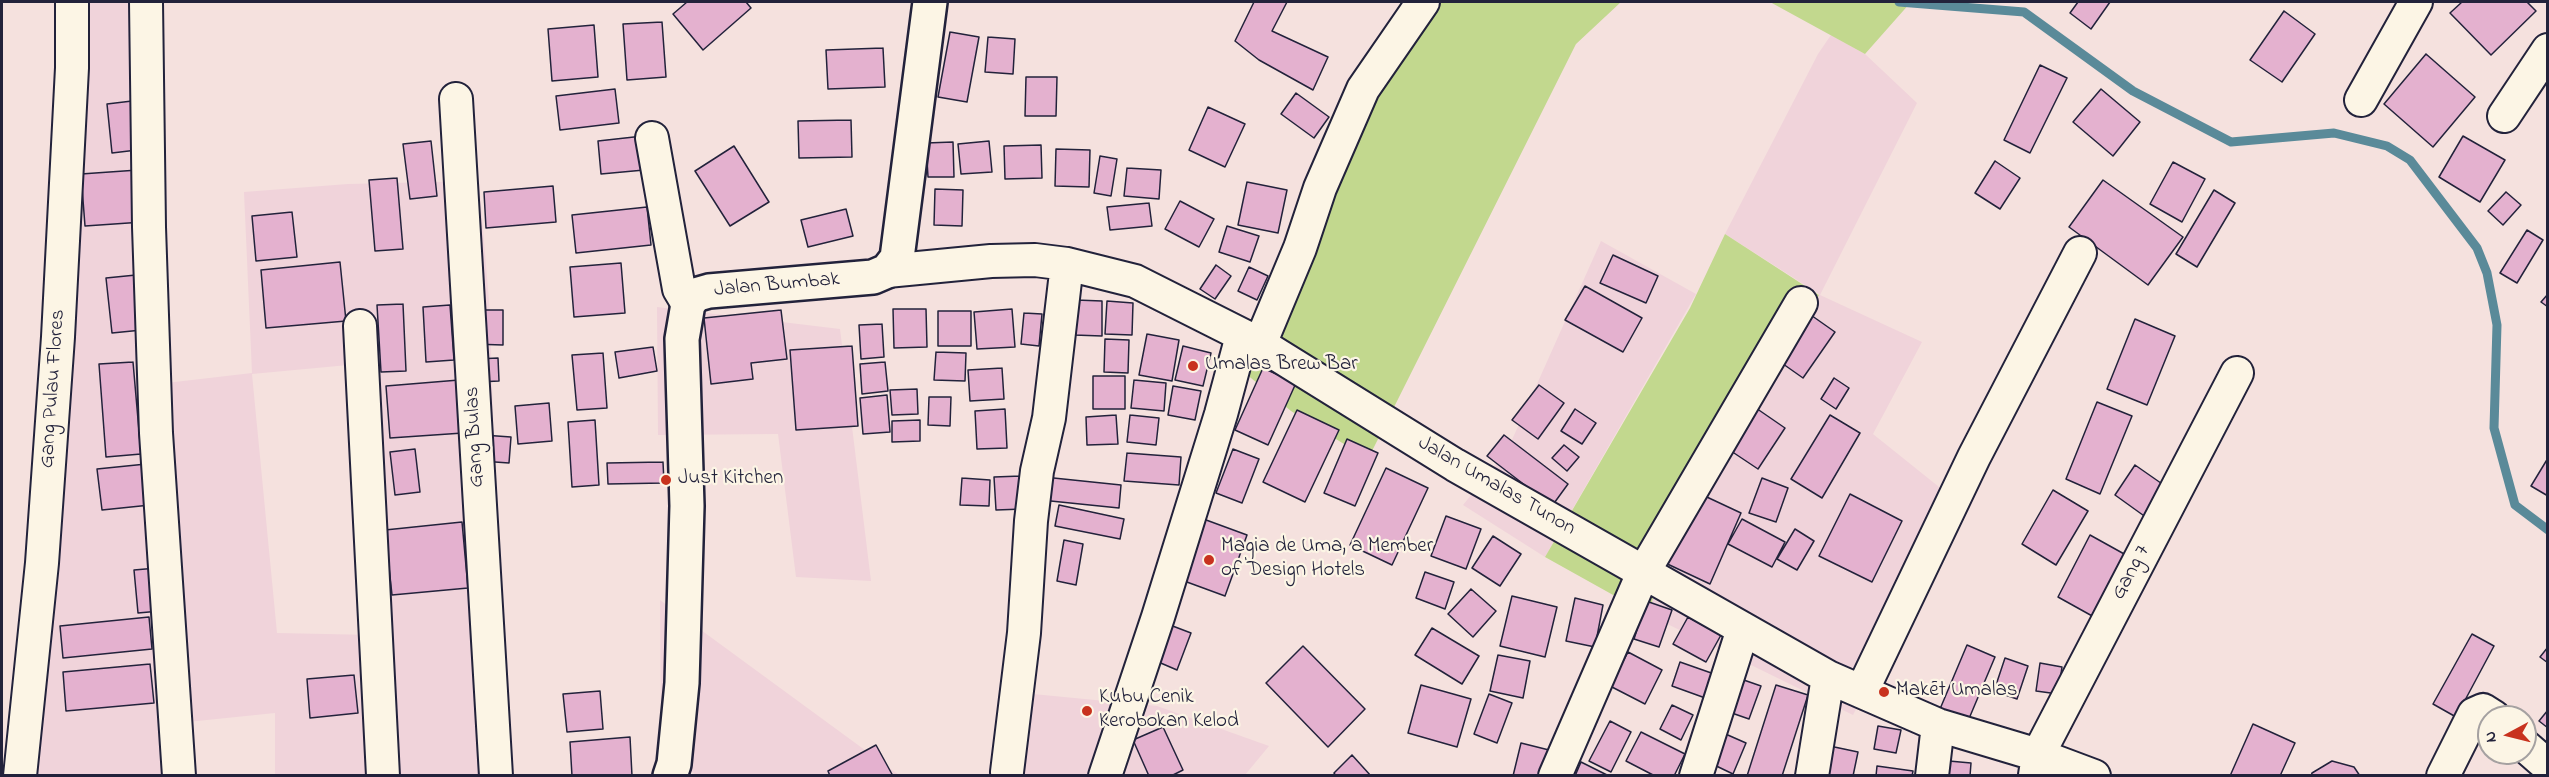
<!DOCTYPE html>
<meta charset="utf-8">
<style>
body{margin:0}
#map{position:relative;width:2549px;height:777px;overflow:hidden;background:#f5e1de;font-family:"Indie Flower",sans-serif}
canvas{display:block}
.frame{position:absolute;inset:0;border:3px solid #22223b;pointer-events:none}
.north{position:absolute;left:2477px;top:705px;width:60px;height:60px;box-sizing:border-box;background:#fcf5e5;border:2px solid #a5a1a1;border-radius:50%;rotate:263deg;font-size:16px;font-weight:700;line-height:24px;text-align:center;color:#22223b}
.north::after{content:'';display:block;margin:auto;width:21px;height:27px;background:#c8321e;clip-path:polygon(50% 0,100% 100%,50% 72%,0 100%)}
</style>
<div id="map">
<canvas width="2549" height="777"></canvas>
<div class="frame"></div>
<div class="north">N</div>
</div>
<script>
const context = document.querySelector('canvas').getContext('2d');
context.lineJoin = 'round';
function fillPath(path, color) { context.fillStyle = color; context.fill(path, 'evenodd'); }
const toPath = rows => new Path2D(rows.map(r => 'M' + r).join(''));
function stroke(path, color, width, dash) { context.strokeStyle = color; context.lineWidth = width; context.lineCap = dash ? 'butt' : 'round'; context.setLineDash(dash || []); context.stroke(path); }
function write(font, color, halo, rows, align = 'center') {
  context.font = font + ' "Indie Flower",sans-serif'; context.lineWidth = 4.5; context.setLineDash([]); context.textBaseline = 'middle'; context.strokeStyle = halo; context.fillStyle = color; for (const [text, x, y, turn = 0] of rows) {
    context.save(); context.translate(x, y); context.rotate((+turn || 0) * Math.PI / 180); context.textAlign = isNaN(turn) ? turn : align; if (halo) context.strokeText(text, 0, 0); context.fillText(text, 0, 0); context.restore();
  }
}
const built = toPath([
 [78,2,142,2,149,385,252,373,244,192,348,184,479,181,490,313,503,775,275,775,275,713,168,724,168,775,15,776],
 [359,364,373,635,277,633,252,374],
 [1831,35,1865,54,1917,103,1820,295,1922,342,1873,434,1959,503,1853,715,1649,615,1656,585,1819,294,1725,234,1818,54],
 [1601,241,1696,294,1545,557,1463,505,1507,451],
 [657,307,840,329,871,581,796,577,778,434,658,435],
 [660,600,899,775,696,775,683,765,661,736],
 [1002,691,1157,706,1269,746,1245,775,988,776]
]);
const green = toPath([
 [1401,2,1621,2,1576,44,1368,459,1291,411,1234,364,1241,355,1330,122],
 [1770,2,1911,2,1865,54],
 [1725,234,1819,295,1656,585,1649,615,1545,557,1690,308]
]);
const stream = toPath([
 [1899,2,2024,12,2133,91,2231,142,2334,133,2387,146,2410,160,2477,248,2487,273,2497,325,2494,428,2515,505,2548,530]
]);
const building = toPath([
 [687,2,746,2,751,8,703,50,673,14,687,2],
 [1254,2,1287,2,1272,31,1328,57,1313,90,1259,60,1235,41,1254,2],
 [2078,2,2110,2,2091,29,2070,13,2078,2],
 [2462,2,2527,2,2536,11,2491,55,2450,13,2462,2],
 [2284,11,2315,34,2282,82,2250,60,2284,11],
 [662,22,666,77,627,80,623,24,662,22],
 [594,25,598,77,552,81,548,29,594,25],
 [950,32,979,37,967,102,938,97,950,32],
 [988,37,1015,39,1013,74,985,72,988,37],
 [883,48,885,87,828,89,826,50,883,48],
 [2426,54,2475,97,2433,147,2384,104,2426,54],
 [2040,65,2067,78,2030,153,2004,140,2040,65],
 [1026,77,1057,77,1056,116,1025,116,1026,77],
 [615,89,619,123,560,130,556,96,615,89],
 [2101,89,2140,122,2113,156,2073,122,2101,89],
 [1296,93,1329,117,1314,138,1281,114,1296,93],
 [132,101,137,150,112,153,107,104,132,101],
 [1208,107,1245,124,1225,167,1189,150,1208,107],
 [851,120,852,157,799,158,798,121,851,120],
 [652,135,655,169,601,174,598,141,652,135],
 [2463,136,2505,160,2480,202,2439,177,2463,136],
 [431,141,437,196,410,199,403,144,431,141],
 [989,141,992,172,961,174,958,144,989,141],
 [953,142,954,177,928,177,926,143,953,142],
 [1041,145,1042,178,1005,179,1004,146,1041,145],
 [734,146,769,202,730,226,695,171,734,146],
 [1056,149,1090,150,1089,187,1055,186,1056,149],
 [1100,156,1117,159,1111,196,1094,193,1100,156],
 [1995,161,2020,178,2000,209,1975,193,1995,161],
 [2173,162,2205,179,2182,222,2150,204,2173,162],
 [1127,168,1161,170,1159,199,1124,196,1127,168],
 [138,170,143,222,85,226,81,174,138,170],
 [397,178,403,249,375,251,369,180,397,178],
 [2103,180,2183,237,2148,285,2069,227,2103,180],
 [1247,182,1287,190,1278,233,1238,225,1247,182],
 [553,186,556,222,486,228,484,192,553,186],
 [935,189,963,190,962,226,934,225,935,189],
 [2214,190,2235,203,2197,267,2176,254,2214,190],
 [2506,192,2521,205,2503,225,2488,211,2506,192],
 [1180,201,1214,219,1199,247,1165,229,1180,201],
 [1149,203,1152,226,1110,230,1107,207,1149,203],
 [647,207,651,245,576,253,572,215,647,207],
 [846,209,853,236,808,247,801,220,846,209],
 [292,212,297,257,256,261,252,216,292,212],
 [1227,226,1259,236,1250,262,1219,252,1227,226],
 [2527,230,2543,240,2517,283,2500,273,2527,230],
 [1613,255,1658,276,1646,303,1600,283,1613,255],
 [340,262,346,321,266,328,261,270,340,262],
 [621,263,625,313,574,317,570,267,621,263],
 [1216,265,1231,276,1215,299,1200,289,1216,265],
 [1249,267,1268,276,1257,300,1238,291,1249,267],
 [146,274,152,329,112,333,106,278,146,274],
 [1585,286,1642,318,1623,352,1565,320,1585,286],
 [2548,294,2548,307,2541,302,2548,294],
 [1076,300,1102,301,1102,336,1074,335,1076,300],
 [1107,301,1133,303,1132,335,1105,334,1107,301],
 [403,304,406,371,381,372,377,305,403,304],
 [450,305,454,360,426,362,423,307,450,305],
 [893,309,926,309,927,347,894,348,893,309],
 [1012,309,1015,347,977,349,974,312,1012,309],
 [473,310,503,310,503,345,472,344,473,310],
 [781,310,787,359,751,363,753,379,711,384,704,318,781,310],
 [938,311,971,311,971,346,938,346,938,311],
 [1024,313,1042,314,1039,346,1021,344,1024,313],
 [1808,313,1835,332,1803,378,1776,359,1808,313],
 [2135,319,2175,336,2147,405,2107,389,2135,319],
 [882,324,884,357,861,359,859,325,882,324],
 [1147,334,1179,340,1172,381,1139,375,1147,334],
 [1105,339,1129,340,1128,373,1104,372,1105,339],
 [852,346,858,426,796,430,790,350,852,346],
 [1183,346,1211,353,1203,386,1175,380,1183,346],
 [653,347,657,371,619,378,615,352,653,347],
 [936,352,966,353,965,381,934,380,936,352],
 [603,353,607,408,577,410,572,355,603,353],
 [498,358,499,381,478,382,477,359,498,358],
 [133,362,141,454,106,457,99,364,133,362],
 [885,362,888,391,862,394,860,364,885,362],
 [1002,368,1004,399,970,401,968,370,1002,368],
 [1263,368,1296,383,1268,445,1235,430,1263,368],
 [1093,376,1125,376,1125,409,1093,409,1093,376],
 [1834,378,1849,388,1836,409,1821,399,1834,378],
 [459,380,463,433,390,438,386,386,459,380],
 [1134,380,1166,383,1164,411,1131,408,1134,380],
 [1539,385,1564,403,1538,439,1512,420,1539,385],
 [1173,386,1201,391,1195,420,1168,415,1173,386],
 [917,389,918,414,892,415,890,390,917,389],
 [887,395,890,432,863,434,860,398,887,395],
 [929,397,951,397,950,426,928,425,929,397],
 [2097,402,2132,416,2100,494,2066,479,2097,402],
 [549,403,552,441,518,444,515,406,549,403],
 [1753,406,1785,428,1758,469,1725,447,1753,406],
 [1005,409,1007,448,977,449,975,411,1005,409],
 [1575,409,1596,423,1582,444,1561,431,1575,409],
 [1297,410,1339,430,1305,502,1263,482,1297,410],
 [1116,415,1118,444,1087,445,1086,417,1116,415],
 [1130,415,1159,418,1156,445,1127,442,1130,415],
 [1830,415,1860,433,1822,498,1791,479,1830,415],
 [595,420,599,485,572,487,568,422,595,420],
 [920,420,920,441,892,442,892,421,920,420],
 [483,435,511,437,509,463,481,461,483,435],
 [1504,435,1568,484,1552,506,1487,456,1504,435],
 [1347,439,1378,453,1355,506,1324,493,1347,439],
 [1564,445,1579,457,1567,471,1552,458,1564,445],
 [415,449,420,492,395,495,390,452,415,449],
 [1233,449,1259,459,1242,503,1216,493,1233,449],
 [1127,453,1181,457,1179,485,1124,481,1127,453],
 [2548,458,2548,496,2531,486,2548,458],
 [663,462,664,483,608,484,607,463,663,462],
 [156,463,160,504,102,510,97,469,156,463],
 [2135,465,2168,488,2147,518,2115,495,2135,465],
 [1386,468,1428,488,1392,565,1350,545,1386,468],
 [1021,476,1023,509,996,510,994,477,1021,476],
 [1044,477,1121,485,1119,508,1041,500,1044,477],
 [962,478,990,480,989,506,960,505,962,478],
 [1762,478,1788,488,1776,522,1749,513,1762,478],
 [2053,490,2088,511,2056,565,2022,544,2053,490],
 [1694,491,1741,513,1710,584,1661,561,1694,491],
 [1850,494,1902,521,1872,582,1819,556,1850,494],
 [1059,505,1124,519,1120,539,1055,526,1059,505],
 [1446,516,1481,529,1466,569,1431,556,1446,516],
 [1198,517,1247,535,1225,596,1176,578,1198,517],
 [1742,519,1785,542,1772,567,1728,544,1742,519],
 [462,522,468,588,392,595,385,530,462,522],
 [1795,529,1814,541,1797,570,1777,559,1795,529],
 [2090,535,2126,555,2094,617,2058,597,2090,535],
 [1493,536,1521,554,1500,586,1472,568,1493,536],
 [1064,540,1083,544,1076,585,1057,581,1064,540],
 [157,568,160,611,138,613,134,570,157,568],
 [1425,572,1454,582,1445,609,1416,598,1425,572],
 [1471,589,1496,611,1473,637,1448,614,1471,589],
 [1512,596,1557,607,1545,657,1500,646,1512,596],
 [1575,598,1603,605,1595,647,1566,641,1575,598],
 [1646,601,1672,610,1659,647,1634,639,1646,601],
 [149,617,152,649,63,658,60,626,149,617],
 [1688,617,1721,635,1706,662,1673,644,1688,617],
 [1170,625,1191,633,1177,670,1156,661,1170,625],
 [1432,628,1479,656,1462,684,1415,655,1432,628],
 [2472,634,2494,646,2456,717,2433,704,2472,634],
 [1967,645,1995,657,1968,721,1940,709,1967,645],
 [1303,646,1365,709,1328,747,1266,683,1303,646],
 [2548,647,2548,663,2540,657,2548,647],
 [1628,652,1662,670,1645,704,1610,686,1628,652],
 [1498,655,1530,661,1523,698,1490,691,1498,655],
 [2005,658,2028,666,2017,699,1994,691,2005,658],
 [1680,662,1717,675,1708,699,1672,686,1680,662],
 [2040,663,2062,667,2058,694,2036,691,2040,663],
 [150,664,154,703,66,711,63,672,150,664],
 [354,675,358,713,310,718,307,679,354,675],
 [1738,678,1761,686,1749,719,1726,711,1738,678],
 [1421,685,1471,699,1457,747,1408,733,1421,685],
 [1776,685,1808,695,1782,776,1747,776,1776,685],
 [600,691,603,729,567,732,563,694,600,691],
 [1489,694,1512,703,1497,743,1474,734,1489,694],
 [1672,705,1693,715,1681,740,1660,729,1672,705],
 [2548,710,2548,728,2539,721,2548,710],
 [1610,721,1631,732,1611,772,1589,761,1610,721],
 [2253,724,2295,743,2280,776,2230,776,2253,724],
 [1878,726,1901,730,1896,753,1874,749,1878,726],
 [1163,727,1183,770,1171,776,1149,776,1133,740,1163,727],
 [1641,732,1685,754,1674,776,1655,776,1626,761,1641,732],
 [1721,732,1746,743,1733,774,1708,762,1721,732],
 [630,737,632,776,572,776,570,742,630,737],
 [1521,743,1557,752,1551,776,1513,776,1521,743],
 [876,745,893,776,830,776,828,771,876,745],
 [1825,745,1858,752,1853,776,1819,776,1825,745],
 [1352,755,1371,776,1336,776,1334,773,1352,755],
 [1938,760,1971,763,1970,776,1937,776,1938,760],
 [2332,761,2354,767,2360,776,2311,776,2312,773,2332,761],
 [1581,762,1609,776,1575,776,1581,762],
 [1877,766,1913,771,1912,776,1876,776,1877,766]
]);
const street = toPath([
 [146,2,149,227,156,433,179,776],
 [456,99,496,776],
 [2361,100,2416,2],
 [2504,116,2548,50],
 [652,138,679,289,688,304],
 [887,271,991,261,1035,260,1067,264,1135,281,1260,344,1455,465,1828,677,1938,725,2038,755,2094,776],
 [360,326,383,776],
 [1260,344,1300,248,1320,188,1363,89,1423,2],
 [1862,691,1974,457,2080,253],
 [2525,746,2548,766],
 [1007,772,1024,633,1031,521,1037,471,1049,418,1067,264],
 [2035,775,2038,755,2237,373],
 [20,776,42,563,58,337,72,68,72,2],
 [1105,776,1158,617,1221,414,1242,336],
 [1555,776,1643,573,1801,303],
 [1696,776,1743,629],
 [1812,776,1828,677],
 [1932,776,1938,725],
 [2443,776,2474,714,2483,710,2494,717]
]);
const secondary = toPath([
 [670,776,674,764,682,683,687,506,682,339,688,304,695,295,709,291,873,277,887,271,897,258,930,2]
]);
const markers = [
 [1193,366,6,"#c8321e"],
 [666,480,6,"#c8321e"],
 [1209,560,6,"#c8321e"],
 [1884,692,6,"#c8321e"],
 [1087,711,6,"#c8321e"]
];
const streetNames = [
 ["Jalan Bumbak",777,286,-5],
 ["Gang Pulau Flores",54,389,-86],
 ["Gang Bulas",476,437,-93],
 ["Jalan Umalas Tunon",1496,487,30],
 ["Gang 7",2132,573,-62]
];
const poiNames = [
 ["Umalas Brew Bar",1205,366],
 ["Just Kitchen",678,480],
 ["Magia de Uma, a Member",1221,548],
 ["of Design Hotels",1221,572],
 ["Makēt Umalas",1896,692],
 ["Kubu Cenik",1099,699],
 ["Kerobokan Kelod",1099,723]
];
fillPath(built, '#f0d3da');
fillPath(green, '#c2d88e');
stroke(stream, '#5a8a99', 9);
fillPath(building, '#e4b1cf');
stroke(building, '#22223b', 1.5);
stroke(street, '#22223b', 36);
stroke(secondary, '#22223b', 38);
stroke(street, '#fcf5e5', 32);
stroke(secondary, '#fcf5e5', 33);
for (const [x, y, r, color] of markers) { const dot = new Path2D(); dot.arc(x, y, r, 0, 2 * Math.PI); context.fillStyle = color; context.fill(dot); stroke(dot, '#fcf5e5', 2); }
write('21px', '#22223b', '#fcf5e5', streetNames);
write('21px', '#22223b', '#fcf5e5', poiNames, 'left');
</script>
